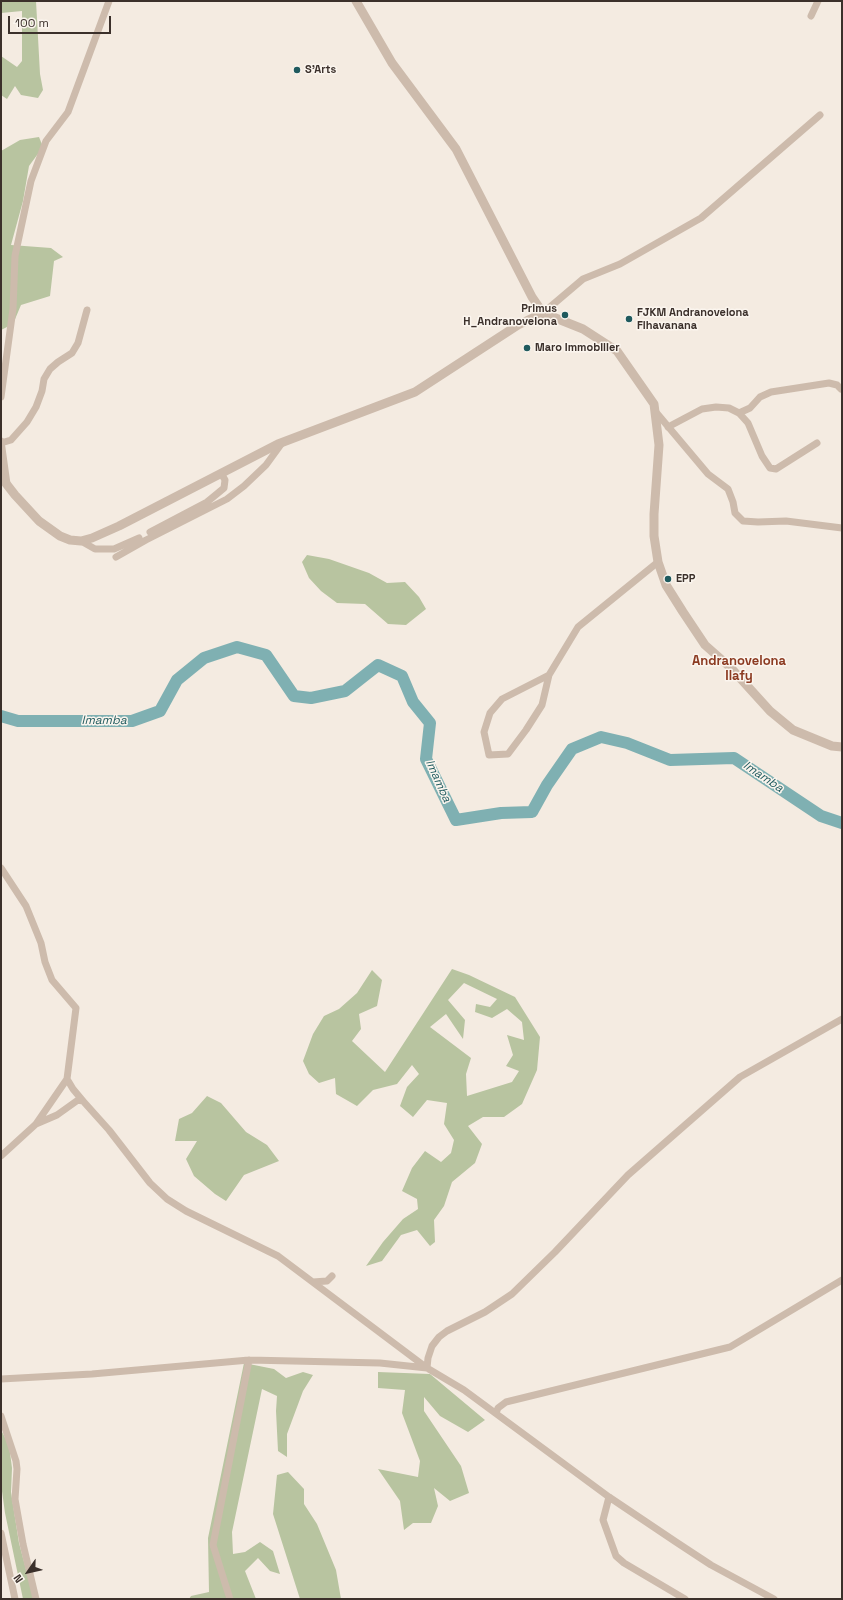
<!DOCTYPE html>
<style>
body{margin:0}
#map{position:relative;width:843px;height:1600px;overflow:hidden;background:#f4ebe1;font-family:"Space Grotesk",sans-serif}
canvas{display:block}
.frame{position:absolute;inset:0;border:2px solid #3b302b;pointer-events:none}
.north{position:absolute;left:8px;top:1552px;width:40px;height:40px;-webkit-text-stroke:3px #fbf5ee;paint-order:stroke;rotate:236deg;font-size:11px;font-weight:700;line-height:16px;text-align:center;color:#3b302b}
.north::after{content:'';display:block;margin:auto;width:14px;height:18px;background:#3b302b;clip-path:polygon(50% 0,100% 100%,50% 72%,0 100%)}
.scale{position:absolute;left:8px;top:16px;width:103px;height:18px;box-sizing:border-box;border:2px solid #3b302b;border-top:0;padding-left:5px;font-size:12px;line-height:14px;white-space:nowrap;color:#3b302b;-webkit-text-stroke:3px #fbf5ee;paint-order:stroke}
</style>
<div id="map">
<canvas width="843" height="1600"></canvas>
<div class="frame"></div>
<div class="north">N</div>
<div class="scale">100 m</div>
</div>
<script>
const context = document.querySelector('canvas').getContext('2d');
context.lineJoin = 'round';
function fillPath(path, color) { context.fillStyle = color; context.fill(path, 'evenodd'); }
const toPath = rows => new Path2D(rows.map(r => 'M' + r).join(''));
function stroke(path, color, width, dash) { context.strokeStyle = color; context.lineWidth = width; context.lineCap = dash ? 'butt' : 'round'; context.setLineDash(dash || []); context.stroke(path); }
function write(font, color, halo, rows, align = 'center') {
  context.font = font + ' "Space Grotesk",sans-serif'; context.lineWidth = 3; context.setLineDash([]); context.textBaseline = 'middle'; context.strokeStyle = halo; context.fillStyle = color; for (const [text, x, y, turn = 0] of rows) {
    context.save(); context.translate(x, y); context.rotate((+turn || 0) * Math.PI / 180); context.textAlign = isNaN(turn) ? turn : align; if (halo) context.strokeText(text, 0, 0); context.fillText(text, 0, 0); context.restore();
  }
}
const green = toPath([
 [1,1,36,1,40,74,43,90,38,98,21,95,15,86,7,99,1,95,1,56,17,67,22,61,22,11,1,13],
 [39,137,43,147,29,166,23,201,11,245,51,248,63,257,54,261,50,296,21,305,13,324,1,330,1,151,20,140],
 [307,555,329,559,369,573,387,583,405,582,419,597,426,609,406,625,388,624,365,604,337,603,321,591,309,578,302,562],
 [452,969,469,975,515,997,540,1037,537,1070,522,1104,504,1117,483,1117,468,1126,482,1144,475,1163,452,1182,444,1206,434,1220,435,1242,430,1246,417,1230,401,1235,382,1261,366,1266,383,1242,403,1219,418,1209,417,1199,402,1191,412,1168,425,1151,441,1162,451,1153,454,1140,444,1124,447,1103,427,1100,413,1117,400,1106,407,1087,419,1074,412,1065,397,1084,373,1090,357,1106,336,1094,335,1078,319,1083,309,1074,303,1061,313,1034,324,1016,339,1009,357,993,372,970,382,980,377,1006,359,1014,361,1029,352,1041,385,1072],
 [464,983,497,999,490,1007,476,1004,475,1012,492,1018,507,1009,522,1022,524,1040,507,1035,513,1055,506,1066,519,1071,512,1082,467,1096,466,1074,471,1058,430,1027,446,1014,463,1039,465,1020,448,1000],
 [207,1096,221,1103,246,1132,267,1145,279,1161,244,1175,226,1201,215,1194,194,1176,186,1159,197,1141,175,1141,179,1119,192,1113],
 [244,1363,274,1369,286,1378,303,1372,313,1375,303,1391,287,1434,287,1457,278,1451,276,1411,277,1396,262,1389,232,1532,233,1554,245,1552,260,1542,273,1551,280,1574,270,1571,258,1558,245,1571,256,1599,189,1599,191,1596,209,1592,208,1538],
 [378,1372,430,1374,485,1420,468,1432,440,1416,424,1397,424,1411,461,1466,469,1493,450,1501,434,1488,438,1506,431,1523,413,1523,404,1530,400,1501,378,1469,418,1477,420,1461,402,1413,405,1390,378,1388],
 [1,1430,9,1445,12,1468,11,1492,19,1543,34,1599,23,1599,5,1513,1,1484],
 [288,1472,304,1489,304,1504,317,1524,336,1570,341,1599,300,1599,273,1514,277,1475]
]);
const river = toPath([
 [1,716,18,721,132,721,160,711,177,680,204,658,237,647,266,655,294,696,311,698,345,691,378,665,402,676,413,702,430,723,426,759,456,820,501,813,532,812,547,785,572,749,601,737,627,743,670,760,734,758,821,816,842,823]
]);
const minor = toPath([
 [811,16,818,1],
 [543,313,583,279,620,264,701,218,820,115],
 [1,397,13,309,15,256,31,181,46,141,68,112,109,1],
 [655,411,708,474,728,489,733,502,735,513,743,521,758,522,786,521,842,528],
 [739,413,750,408,760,397,771,392,829,383,837,385,841,389],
 [668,427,702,409,716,407,729,408,739,413,748,423,762,456,770,468,776,469,817,443],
 [1,441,7,484],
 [1,443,11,440,27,422,36,407,42,391,44,379,50,369,58,362,72,353,78,343,87,310],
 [150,532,207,502,218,493,224,488,225,480,221,473],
 [81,541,95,549,114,549,139,538],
 [116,557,146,540,227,499,244,486,266,465,282,443],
 [549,675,542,705,526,730,508,754,489,755,484,732,490,713,502,699,549,675,578,627,658,562],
 [1,868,26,906,41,943,45,962,52,980,76,1008,67,1079,36,1124,1,1156],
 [67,1079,73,1089,83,1101],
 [36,1124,57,1115,78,1100,83,1101,109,1130,150,1183,167,1199,186,1211,278,1256,427,1368,428,1358,432,1346,439,1337,447,1331,485,1312,512,1294,555,1252,628,1175,740,1077,842,1019],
 [313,1282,327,1281,332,1276],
 [1,1379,92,1374,249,1360,380,1363,427,1368,464,1390,609,1497,676,1542,711,1565,774,1599],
 [496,1413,498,1408,506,1402,730,1347,842,1280],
 [1,1416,16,1461,17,1469,15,1499,23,1544,36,1599],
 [609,1497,603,1520,616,1556,624,1563,685,1599],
 [1,1533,15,1599],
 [230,1599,213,1545,249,1360]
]);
const tertiary = toPath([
 [356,1,392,63,456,149,532,297,543,313,583,329,617,351,654,404,659,445,654,514,654,536,658,562,666,585,683,612,705,645,731,668,770,711,793,730,832,746,842,747],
 [1,477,15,495,39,521,60,536,70,540,81,541,92,538,119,526,278,444,415,392,518,325,543,313]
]);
const markers = [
 [297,70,4,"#1f5a5e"],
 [565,315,4,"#1f5a5e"],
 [629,319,4,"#1f5a5e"],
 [527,348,4,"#1f5a5e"],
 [668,579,4,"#1f5a5e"]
];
const poiNames = [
 ["S'Arts",305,70],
 ["Primus",557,309,"right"],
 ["H_Andranovelona",557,322,"right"],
 ["FJKM Andranovelona",637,313],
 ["Fihavanana",637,326],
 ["Maro Immobilier",535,348],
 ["EPP",676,579]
];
const waterNames = [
 ["Imamba",104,721],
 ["Imamba",763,777,34],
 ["Imamba",438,781,66]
];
const quarterNames = [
 ["Andranovelona",739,661],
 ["Ilafy",739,676]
];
fillPath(green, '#b8c4a0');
stroke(river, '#7fb0b2', 12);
stroke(minor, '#cdbbac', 7);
stroke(tertiary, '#cdbbac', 9);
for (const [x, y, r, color] of markers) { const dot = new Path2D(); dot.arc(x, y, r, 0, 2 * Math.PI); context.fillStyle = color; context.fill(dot); stroke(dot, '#fbf5ee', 1.5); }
write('bold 11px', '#3b302b', '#fbf5ee', poiNames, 'left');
write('italic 12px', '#1f5a5e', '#fbf5ee', waterNames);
write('bold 13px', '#8c3b22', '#fbf5ee', quarterNames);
</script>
